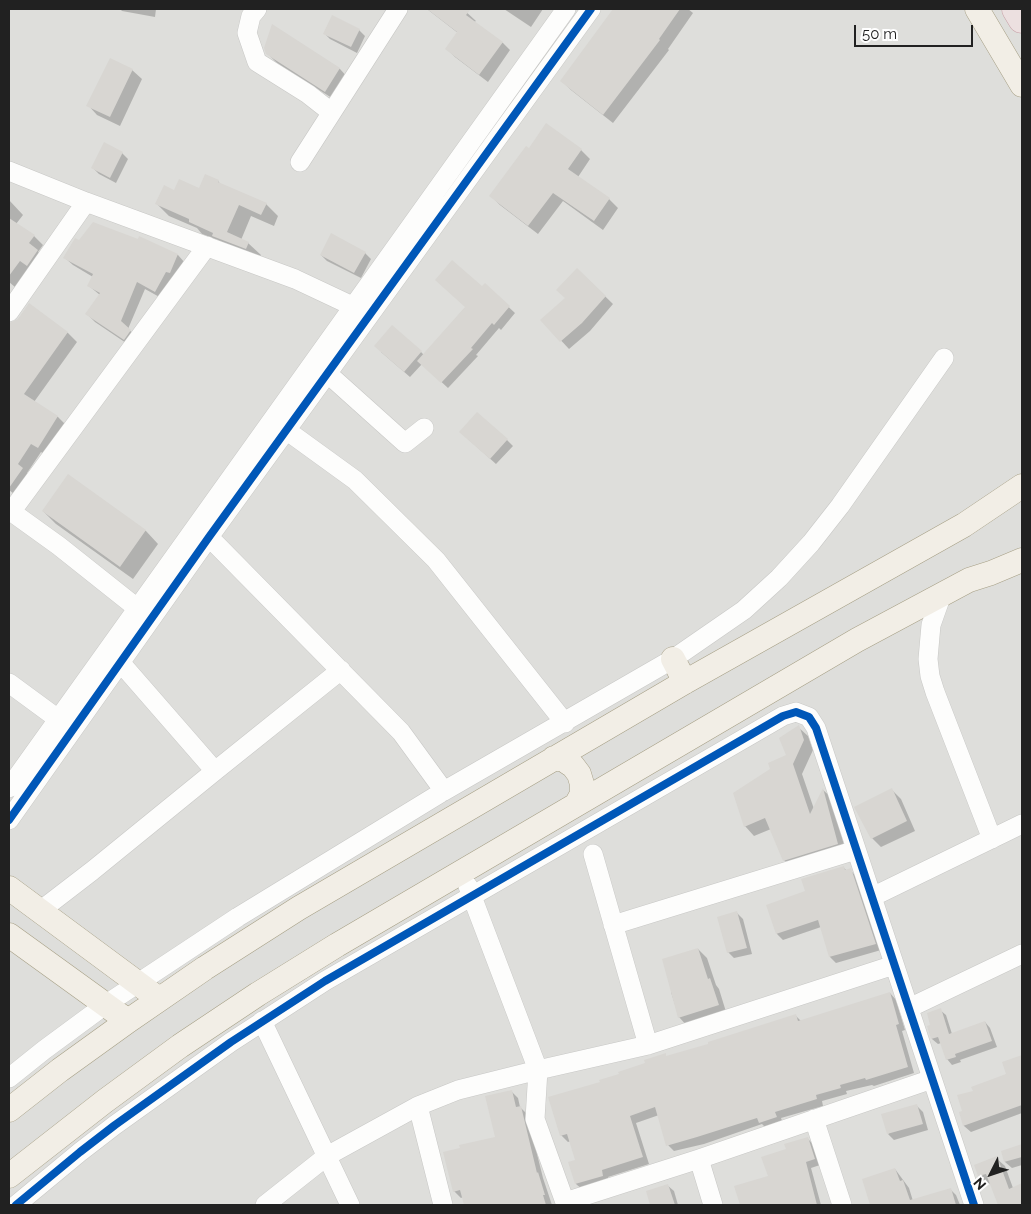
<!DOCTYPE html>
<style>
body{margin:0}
#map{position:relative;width:1031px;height:1214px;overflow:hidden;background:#efefea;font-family:Raleway,sans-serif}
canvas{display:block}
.frame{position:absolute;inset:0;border:10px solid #212121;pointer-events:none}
.north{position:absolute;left:966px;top:1149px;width:50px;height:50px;-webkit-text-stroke:4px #fff;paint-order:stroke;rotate:229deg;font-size:14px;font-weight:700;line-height:20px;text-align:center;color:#212121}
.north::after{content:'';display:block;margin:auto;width:18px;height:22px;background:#212121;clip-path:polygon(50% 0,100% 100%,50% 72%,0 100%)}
.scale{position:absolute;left:854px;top:25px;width:119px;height:22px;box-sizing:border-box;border:2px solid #212121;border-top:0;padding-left:6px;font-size:15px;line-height:18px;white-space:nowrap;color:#212121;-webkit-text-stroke:4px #fff;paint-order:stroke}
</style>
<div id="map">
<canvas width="1031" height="1214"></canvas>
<div class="frame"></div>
<div class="north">N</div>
<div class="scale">50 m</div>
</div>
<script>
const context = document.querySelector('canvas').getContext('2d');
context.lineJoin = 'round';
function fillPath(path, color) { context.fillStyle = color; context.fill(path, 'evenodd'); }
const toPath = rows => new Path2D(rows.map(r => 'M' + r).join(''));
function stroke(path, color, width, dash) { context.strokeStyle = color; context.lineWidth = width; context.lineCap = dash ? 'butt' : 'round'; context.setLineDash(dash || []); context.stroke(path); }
const residential = toPath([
 [9,9,1022,9,1022,1205,9,1205]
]);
const shadow = toPath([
 [120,9,156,9,155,17,122,11],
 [427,9,463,9,476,21,474,22,503,43,510,50,488,82,455,57,447,49,458,33],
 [504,9,543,9,531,27],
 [615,9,618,9,624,13,627,9,688,9,693,13,668,49,669,50,613,123,571,90,562,81],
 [272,26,340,69,349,79,335,100,277,63,267,53],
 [359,30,365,36,357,53,330,39,324,33],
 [132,70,142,79,120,126,97,115,88,105],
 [529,150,581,150,590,159,578,177,609,199,618,208,603,230,563,201,538,234,500,205,491,196],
 [122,153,128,159,116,183,99,174,93,168],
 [218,181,221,185,266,204,278,216,274,226,251,216,241,240,248,243,261,255,258,260,225,248,218,240,202,234,197,228,169,216,157,204,175,192,200,190],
 [9,200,23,215,16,224,34,236,43,245,38,252,47,260,15,287,9,282],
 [139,238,178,255,185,263,163,299,145,289,128,329,138,338,132,347,95,322,87,314,100,295,89,286,93,277,73,265,65,258,79,242,138,241],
 [365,253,371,259,361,278,327,261,321,255],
 [577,269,613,304,590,331,569,349,542,320,566,299],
 [485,285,515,313,501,330,499,328,476,355,478,356,448,388,422,364,410,377,381,352,421,352,424,355],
 [29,305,68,333,77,342,34,402,58,417,67,426,47,456,41,452,27,473,31,478,18,497,9,490,9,332],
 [467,438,507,440,513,446,496,464],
 [69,476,146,531,158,544,133,579,56,524,43,511],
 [798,727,808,736,813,750,802,774,814,809,823,790,832,798,846,853,793,869,784,860,771,829,754,836,745,826,772,769,787,755],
 [892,790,901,799,915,831,881,847,872,838],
 [843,867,847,871,850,870,856,876,881,950,836,963,830,957,821,927,783,940,777,934,768,906,807,892],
 [737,913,743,919,752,954,734,958,728,952],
 [698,949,707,958,716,985,719,989,727,1015,688,1027,679,1017,671,992],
 [890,993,896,1000,905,1030,902,1031,914,1073,874,1086,872,1085,846,1091,847,1094,822,1101,823,1106,781,1118,783,1123,766,1128,762,1124,704,1144,674,1151,668,1145,659,1115,636,1123,649,1164,608,1177,609,1182,583,1190,576,1184,577,1161,571,1141,568,1142,561,1135,601,1083,665,1055,667,1057,710,1045,796,1016,802,1022],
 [940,1010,946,1015,952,1034,985,1022,990,1028,997,1047,960,1060,961,1062,952,1065,947,1059,941,1043,938,1044,932,1039,928,1027,932,1026],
 [1022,1056,1022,1113,971,1132,964,1126,960,1113,963,1112,974,1092,1007,1074,1003,1063],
 [511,1091,518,1098,520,1107,527,1114,543,1178,552,1205,466,1205,463,1197,461,1198,454,1191,496,1138],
 [917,1106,923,1112,928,1130,894,1140,888,1134],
 [807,1138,813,1144,820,1165,811,1168,821,1205,742,1205,736,1187,769,1177,788,1150],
 [1022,1145,1022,1165,1012,1168,1005,1162,1002,1152],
 [996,1158,1005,1166,1013,1188,1022,1185,1022,1205,999,1205,991,1183,988,1184,979,1176],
 [895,1169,909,1188,913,1201,950,1189,956,1195,960,1205,899,1205,896,1194],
 [667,1185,674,1191,678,1205,652,1205,647,1192]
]);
const building = toPath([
 [427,9,471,9,466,15,503,42,479,75,445,49,457,32],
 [613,9,680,9,659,39,660,40,603,115,560,81],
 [332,15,360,29,351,47,323,34],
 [272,24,340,68,325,92,266,54,264,48],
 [110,58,133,69,110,117,86,106],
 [546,123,582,149,568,169,610,198,594,221,553,193,528,226,489,196,526,146,529,148],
 [104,142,123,152,110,178,91,168],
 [205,174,219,180,218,182,267,203,261,215,239,205,227,232,249,242,246,249,212,236,213,233,189,222,189,219,155,204,164,185,174,190,179,179,199,188],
 [9,218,35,235,29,243,38,250,27,266,20,261,9,276],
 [93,222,138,239,139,236,178,254,170,273,166,272,155,292,137,282,121,321,131,330,124,340,85,314,100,293,87,286,93,274,63,258,75,238,79,240],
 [331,233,366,252,354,273,320,255],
 [452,260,482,286,485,283,510,306,494,325,492,323,471,348,473,349,441,383,417,361,465,307,435,280],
 [577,268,606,296,582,323,560,342,540,320,565,298,556,290],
 [29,303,68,332,24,394,58,416,38,448,31,444,18,464,23,468,9,488,9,323,18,319],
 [392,325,422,351,404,372,374,346],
 [477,412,508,439,490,459,459,432],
 [68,474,146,530,120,567,42,511],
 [799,725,804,740,793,764,810,814,823,788,838,844,783,861,765,818,744,827,733,793,770,769,768,763,786,755,779,738],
 [892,788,907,821,871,839,854,807],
 [844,866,845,870,851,868,876,944,829,957,818,920,776,934,766,905,805,891,801,879],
 [737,911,747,948,727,953,717,917],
 [698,948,708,979,710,978,719,1005,678,1018,662,959],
 [890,992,899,1024,896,1025,908,1067,866,1080,865,1078,840,1085,841,1088,816,1095,817,1099,775,1112,777,1117,759,1123,757,1118,697,1137,666,1146,655,1107,630,1116,643,1157,602,1170,603,1176,575,1184,568,1162,575,1160,567,1134,560,1136,548,1097,600,1082,599,1080,619,1074,618,1072,645,1063,644,1060,666,1053,666,1056,708,1044,708,1042,796,1014,798,1021],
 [941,1008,949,1034,985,1021,992,1041,955,1054,956,1057,946,1060,938,1037,931,1039,927,1026,930,1025,927,1013],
 [1022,1055,1022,1105,963,1126,959,1112,962,1111,957,1095,973,1091,971,1087,1006,1074,1002,1062],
 [512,1090,516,1107,521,1106,537,1173,538,1172,545,1195,543,1195,546,1205,464,1205,460,1190,453,1192,443,1152,460,1148,459,1145,495,1137,485,1096],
 [917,1104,923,1124,887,1134,881,1114],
 [808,1137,815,1159,806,1162,817,1205,740,1205,734,1186,768,1176,761,1157,786,1149,784,1144],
 [1022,1144,1022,1157,1004,1162,1001,1151],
 [997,1156,1009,1189,1022,1183,1022,1205,998,1205,986,1174,978,1176,974,1165],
 [895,1168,900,1181,903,1180,910,1200,951,1188,956,1205,870,1205,862,1179],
 [668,1184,675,1205,650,1205,646,1191]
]);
const minor = toPath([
 [257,9,251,16,247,33,257,62,308,94,331,112],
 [300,162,398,9],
 [9,171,86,202,295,279,363,311],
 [9,312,86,202],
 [327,373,405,443,424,428],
 [286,430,355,480,436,560,565,723],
 [9,510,59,546,137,608],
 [11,512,207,246],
 [209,537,401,732,444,791],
 [942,594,931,625,928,659,930,676,935,692,992,839],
 [120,662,215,771],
 [9,683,58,719],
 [9,788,566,9],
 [9,820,209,537,591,9],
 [593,854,648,1045],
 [468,886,538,1070,535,1119,566,1205],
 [872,897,1022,824],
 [40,911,92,871,215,771,341,670],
 [613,925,856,850],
 [909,1008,1022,954],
 [262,1021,350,1205],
 [9,1078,44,1050,105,1005,238,917,444,791,673,659,744,610,779,578,811,543,840,506,944,358],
 [418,1106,443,1205],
 [814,1119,842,1205],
 [699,1159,713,1205],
 [565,1202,699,1159,932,1079],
 [16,1205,80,1152,115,1125,231,1042,325,981,783,716,796,712,809,717,816,728,974,1205],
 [265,1205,327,1156,418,1106,458,1090,538,1070,648,1045,894,965]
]);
const major = toPath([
 [977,9,1022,85],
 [673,659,685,682],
 [554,758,564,760,573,766,579,774,582,784,582,794,577,803],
 [9,888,159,999],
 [9,935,128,1021],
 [9,1110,60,1070,128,1021,205,968,299,908,685,682,964,525,1022,486],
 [9,1176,105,1101,180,1046,258,994,337,945,857,640,969,580,991,573,1022,560]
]);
const highway = toPath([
 [1016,9,1022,19]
]);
const cycleway = toPath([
 [9,820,209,537,591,9],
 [16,1205,80,1152,115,1125,231,1042,325,981,783,716,796,712,809,717,816,728,974,1205]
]);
fillPath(residential, '#dededb');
fillPath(shadow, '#0003');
fillPath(building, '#d8d6d2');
stroke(minor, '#c8c8c6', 20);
stroke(major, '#a69f85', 25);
stroke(highway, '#c79fa6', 29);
stroke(minor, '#fdfdfc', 19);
stroke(major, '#f2eee6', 24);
stroke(highway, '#ece0e0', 28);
stroke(cycleway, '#0057b8', 8);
</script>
